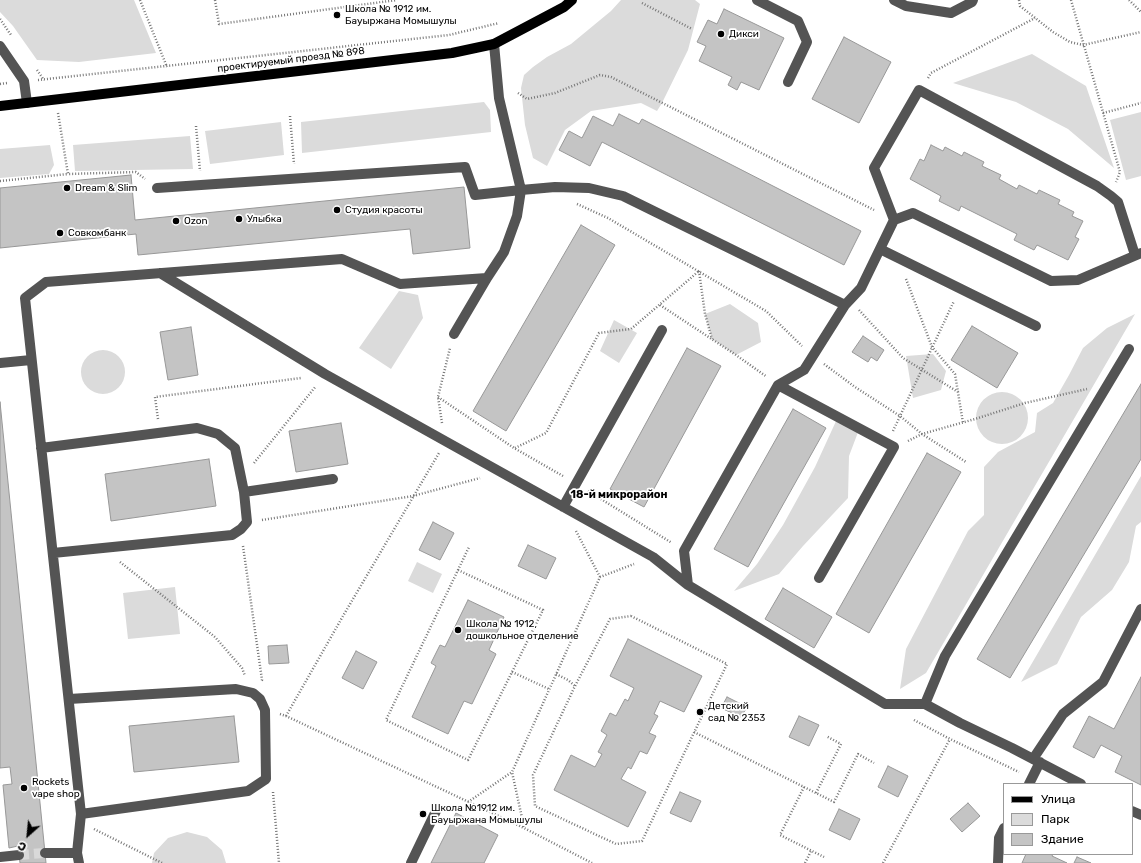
<!DOCTYPE html>
<meta charset="utf-8">
<style>
body{margin:0}
#map{position:relative;width:1141px;height:863px;overflow:hidden;background:#fff;font-family:Rubik,sans-serif}
canvas{display:block}
.legend{position:absolute;left:1003px;top:783px;width:130px;height:72px;box-sizing:border-box;background:#fff;border:1px solid #999;margin:0;padding:5px 7px;list-style:none;font-size:12px;color:#000}
.legend li{display:flex;align-items:center;gap:8px;height:20px}
.legend b{width:20px;border:1px solid #999}
.north{position:absolute;left:8px;top:815px;width:40px;height:40px;-webkit-text-stroke:3px #fff;paint-order:stroke;rotate:207deg;font-size:11px;font-weight:700;line-height:16px;text-align:center;color:#000}
.north::after{content:'';display:block;margin:auto;width:14px;height:18px;background:#000;clip-path:polygon(50% 0,100% 100%,50% 72%,0 100%)}
</style>
<div id="map">
<canvas width="1141" height="863"></canvas>
<ul class="legend">
<li><b style="height:5px;background:#000"></b>Улица</li>
<li><b style="height:11px;background:#dbdbdb"></b>Парк</li>
<li><b style="height:11px;background:#c4c4c4"></b>Здание</li>
</ul>
<div class="north">С</div>
</div>
<script>
const context = document.querySelector('canvas').getContext('2d');
context.lineJoin = 'round';
function fillPath(path, color) { context.fillStyle = color; context.fill(path, 'evenodd'); }
const toPath = rows => new Path2D(rows.map(r => 'M' + r).join(''));
function stroke(path, color, width, dash) { context.strokeStyle = color; context.lineWidth = width; context.lineCap = dash ? 'butt' : 'round'; context.setLineDash(dash || []); context.stroke(path); }
function write(font, color, halo, rows, align = 'center') {
  context.font = font + ' Rubik,sans-serif'; context.lineWidth = 3.5; context.setLineDash([]); context.textBaseline = 'middle'; context.strokeStyle = halo; context.fillStyle = color; for (const [text, x, y, turn = 0] of rows) {
    context.save(); context.translate(x, y); context.rotate((+turn || 0) * Math.PI / 180); context.textAlign = isNaN(turn) ? turn : align; if (halo) context.strokeText(text, 0, 0); context.fillText(text, 0, 0); context.restore();
  }
}
const green = toPath([
 [0,0,134,0,156,53,79,62,37,60,13,26,0,12],
 [621,0,695,0,700,4,688,50,662,103,657,111,641,103,591,111,565,130,547,166,533,158,525,125,521,88,524,75,533,67,547,57,571,44,611,11],
 [1032,54,1086,86,1114,168,1068,129,1016,102,953,83],
 [484,102,490,110,491,132,302,153,301,122],
 [1141,112,1141,176,1126,180,1110,120],
 [281,122,284,155,210,164,205,131],
 [190,136,193,169,75,171,73,145],
 [50,145,54,165,49,174,0,178,0,149],
 [399,291,418,295,423,318,391,369,359,348],
 [730,304,758,323,761,342,736,355,712,339,705,314],
 [1135,314,926,673,900,689,906,649,968,531,984,515,984,467,998,452,1035,432,1037,413,1053,403,1069,375,1083,348,1107,328],
 [614,320,637,333,619,363,600,351],
 '81 372a22 22 0 1 1 44 0a22 22 0 1 1-44 0Z',
 [933,354,946,371,941,390,913,398,906,356],
 '976 418a26 26 0 1 1 52 0a26 26 0 1 1-52 0Z',
 [837,419,860,427,849,456,848,498,803,546,779,574,734,591,757,564,783,525,815,467],
 [1141,476,1141,522,1136,526,1129,562,1112,590,1081,617,1057,664,1021,682],
 [417,562,442,574,433,593,408,581],
 [175,587,180,634,128,639,123,593],
 [187,832,207,837,222,850,226,863,152,863,154,853,168,838]
]);
const building = toPath([
 [724,9,784,38,759,90,741,82,737,90,728,85,732,77,699,61,706,46,697,42,708,20,717,24,724,9],
 [844,37,891,62,859,123,812,99,844,37],
 [619,114,639,124,642,119,861,231,844,265,602,142,590,166,559,150,569,131,582,138,593,116,613,126,619,114],
 [931,145,943,151,945,147,962,156,964,152,984,162,982,166,1001,175,999,179,1017,189,1019,185,1037,194,1039,190,1060,200,1058,204,1074,212,1072,216,1083,221,1075,237,1079,239,1068,260,1037,245,1034,250,1014,240,1017,234,961,206,959,211,939,201,941,196,910,179,920,159,924,161,931,145],
 [131,175,135,220,464,187,470,248,413,254,410,229,138,255,136,234,0,248,0,188,131,175],
 [581,225,615,245,506,431,473,411,581,225],
 [972,326,1018,353,997,388,951,360,972,326],
 [191,327,198,375,168,380,160,332,191,327],
 [863,336,884,350,877,361,871,357,868,362,852,352,863,336],
 [687,348,721,366,644,507,610,489,687,348],
 [1141,384,1141,459,1010,678,977,659,1141,384],
 [0,402,46,863,20,863,18,846,9,848,3,785,12,784,10,767,0,768,0,402],
 [793,409,826,428,748,567,714,549,793,409],
 [341,423,348,464,296,472,289,431,341,423],
 [927,453,961,472,869,633,836,614,927,453],
 [209,459,216,506,111,521,105,474,209,459],
 [433,522,454,533,440,560,419,550,433,522],
 [528,545,556,558,546,579,518,566,528,545],
 [783,588,832,617,814,648,765,619,783,588],
 [468,600,504,617,489,650,496,654,472,704,464,701,448,734,412,717,436,666,431,663,440,645,445,647,468,600],
 [628,639,702,676,684,712,660,701,654,714,658,716,649,733,656,736,647,754,640,751,631,769,628,767,621,779,646,792,628,827,554,790,571,755,595,767,602,754,598,752,607,735,601,731,610,713,616,716,625,699,628,701,634,688,610,676,628,639],
 [287,645,289,663,269,664,268,646,287,645],
 [356,651,377,662,363,689,342,678,356,651],
 [1141,677,1141,785,1115,772,1122,756,1101,745,1094,758,1073,747,1089,716,1114,729,1141,677],
 [727,697,747,707,741,717,721,708,727,697],
 [234,716,239,762,134,772,129,726,234,716],
 [799,716,819,725,809,746,789,737,799,716],
 [888,766,908,776,898,797,878,787,888,766],
 [680,792,701,801,691,822,670,813,680,792],
 [968,803,980,816,962,832,950,819,968,803],
 [839,809,860,819,850,840,829,830,839,809],
 [456,813,498,835,484,863,431,863,456,813],
 [1026,854,1053,854,1052,856,1067,863,1022,863,1026,854],
 [1077,857,1091,863,1074,863,1077,857]
]);
const minorTunnel = toPath([
 [19,855,45,853]
]);
const path = toPath([
 [140,0,167,67],
 [215,0,219,24,397,0],
 [1019,0,1020,6,1053,32,1070,42,1083,45,1141,32],
 [1071,0,1120,172,1116,182],
 [1129,0,1141,12],
 [642,3,692,29],
 [0,19,11,35],
 [37,70,44,80],
 [928,78,931,73,1035,18],
 [38,80,449,35,499,23],
 [0,84,7,83],
 [518,93,527,99,555,93,600,75,611,77,874,210],
 [58,113,68,174,136,172,145,179],
 [1103,113,1141,103],
 [290,116,294,164],
 [196,126,200,171],
 [0,181,68,174],
 [577,204,608,218,766,311,802,346],
 [699,271,705,314,712,339],
 [906,279,932,347,955,374,963,423],
 [660,305,736,355,767,377],
 [859,310,903,358,958,392],
 [824,364,855,387,900,416,922,434,966,462],
 [438,397,514,448,563,476],
 [158,419,155,397,301,378],
 [442,423,438,397,450,348],
 [893,431,954,301],
 [908,441,922,434,975,419,1025,403,1087,389],
 [515,448,546,433,599,333,631,329,699,271],
 [254,463,316,386],
 [588,491,672,543],
 [262,520,413,496,480,478],
 [576,531,600,577],
 [243,546,262,680,261,681],
 [120,562,215,637,242,668,245,676],
 [458,570,543,610,468,760,386,720,458,570,469,547],
 [631,616,727,664,642,841,616,844,535,806,533,775,575,686,610,619,631,616],
 [512,672,549,689],
 [556,674,568,680,575,686],
 [280,714,286,716,524,828,592,863],
 [286,716,343,616,439,453],
 [914,720,950,739,1019,772],
 [694,732,834,802,858,754,874,763],
 [804,787,780,835,824,857],
 [273,792,279,863],
 [816,793,841,744,826,736],
 [468,802,512,772],
 [524,827,512,772,600,577,634,564],
 [94,829,162,863],
 [805,863,811,851],
 [883,863,950,739]
]);
const minor = toPath([
 [757,0,798,21,807,42,788,82],
 [894,0,906,6,951,13,972,2,973,0],
 [0,46,24,81,27,103],
 [157,188,465,167,475,195,521,190,555,187,589,188,623,196,845,305],
 [894,220,874,168,919,90,1097,186,1111,196,1118,202,1135,255],
 [880,249,1036,326],
 [160,273,325,374,653,557,688,585,885,704,925,704,960,723,1012,748,1081,784],
 [454,334,487,278],
 [0,363,31,360],
 [778,385,894,447,819,578],
 [41,448,197,428,218,434,235,448,244,492,247,522,241,529,232,535,53,553],
 [244,492,333,479],
 [563,507,662,330],
 [688,585,684,551,778,385,804,370,845,305,861,288,894,220,913,213,1051,281,1078,280,1141,253],
 [69,699,236,689,253,693,260,699,265,710,266,779,248,791,81,814],
 [925,704,945,656,1129,349],
 [1033,759,1063,714,1103,682,1141,609],
 [1029,784,1040,762],
 [1132,811,1141,815],
 [45,853,77,853],
 [0,857,19,855],
 [79,863,77,853,81,814,25,298,46,282,342,259,400,284,487,278,504,252,517,216,521,190,499,98,494,44],
 [411,863,436,811],
 [998,863,999,838,1004,828]
]);
const major = toPath([
 [0,106,452,53,494,44,564,7,572,0]
]);
const markers = [
 [337,15,4,"#000"],
 [721,34,4,"#000"],
 [67,188,4,"#000"],
 [337,210,4,"#000"],
 [239,219,4,"#000"],
 [176,221,4,"#000"],
 [60,233,4,"#000"],
 [458,630,4,"#000"],
 [700,712,4,"#000"],
 [24,788,4,"#000"],
 [423,814,4,"#000"]
];
const poiNames = [
 ["Школа № 1912 им.",345,9],
 ["Бауыржана Момышулы",345,21],
 ["Дикси",729,34],
 ["Dream & Slim",75,188],
 ["Студия красоты",345,210],
 ["Улыбка",247,219],
 ["Ozon",184,221],
 ["Совкомбанк",68,233],
 ["Школа № 1912,",466,624],
 ["дошкольное отделение",466,636],
 ["Детский",708,706],
 ["сад № 2353",708,718],
 ["Rockets",32,782],
 ["vape shop",32,794],
 ["Школа №1912 им.",431,808],
 ["Бауыржана Момышулы",431,820]
];
const streetNames = [
 ["проектируемый проезд № 898",291,60,-7]
];
const neighbourhoodNames = [
 ["18-й микрорайон",619,495]
];
fillPath(green, '#dbdbdb');
fillPath(building, '#c4c4c4');
stroke(building, '#989898', 1);
stroke(minorTunnel, '#d9d9d9', 10, [10, 5]);
stroke(path, '#767676', 2.5, [1, 2]);
stroke(minor, '#545454', 10);
stroke(major, '#000', 10);
for (const [x, y, r, color] of markers) { const dot = new Path2D(); dot.arc(x, y, r, 0, 2 * Math.PI); context.fillStyle = color; context.fill(dot); stroke(dot, '#fff', 1.5); }
write('10px', '#000', '#fff', poiNames, 'left');
write('10px', '#000', '#fff', streetNames);
write('bold 11px', '#000', '#fff', neighbourhoodNames);
</script>
